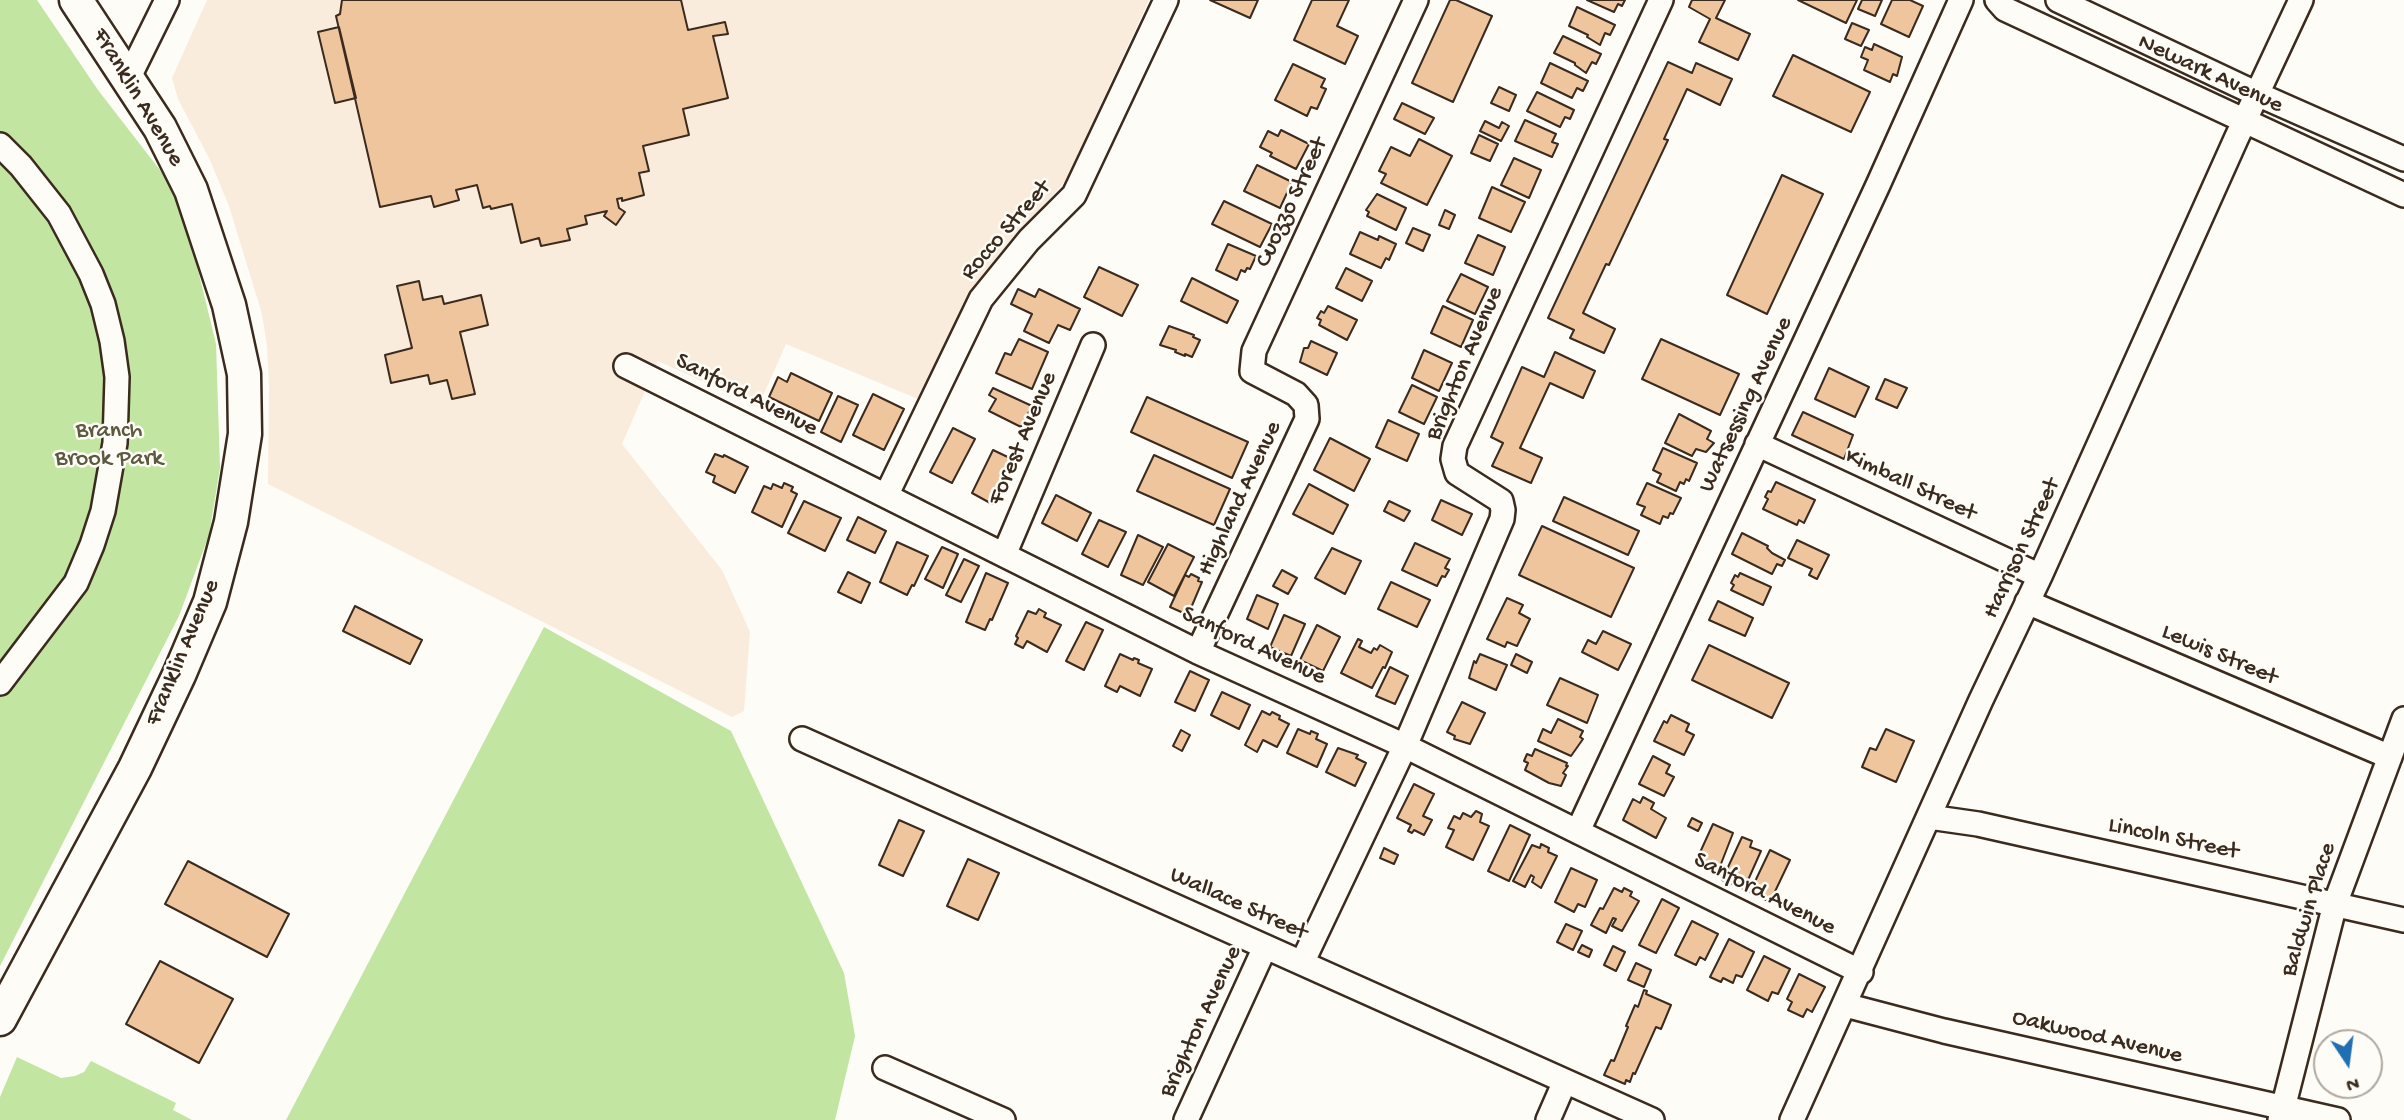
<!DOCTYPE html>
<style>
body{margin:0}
#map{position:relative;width:2404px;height:1120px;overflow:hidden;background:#fdfcf7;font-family:"Gochi Hand",sans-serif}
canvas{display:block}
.north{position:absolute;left:2313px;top:1029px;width:70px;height:70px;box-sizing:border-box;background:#fdfcf7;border:2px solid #afa8a0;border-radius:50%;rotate:167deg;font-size:19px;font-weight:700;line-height:28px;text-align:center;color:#3b2a1e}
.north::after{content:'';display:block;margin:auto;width:24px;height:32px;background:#1f6fb2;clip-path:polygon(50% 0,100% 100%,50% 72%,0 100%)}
</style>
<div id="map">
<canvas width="2404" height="1120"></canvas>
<div class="north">N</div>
</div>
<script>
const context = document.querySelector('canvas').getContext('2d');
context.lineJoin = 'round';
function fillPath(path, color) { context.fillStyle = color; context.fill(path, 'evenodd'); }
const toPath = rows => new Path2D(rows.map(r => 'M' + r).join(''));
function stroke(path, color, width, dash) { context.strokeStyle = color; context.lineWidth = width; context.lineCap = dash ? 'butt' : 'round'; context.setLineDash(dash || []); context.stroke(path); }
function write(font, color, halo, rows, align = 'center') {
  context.font = font + ' "Gochi Hand",sans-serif'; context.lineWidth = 5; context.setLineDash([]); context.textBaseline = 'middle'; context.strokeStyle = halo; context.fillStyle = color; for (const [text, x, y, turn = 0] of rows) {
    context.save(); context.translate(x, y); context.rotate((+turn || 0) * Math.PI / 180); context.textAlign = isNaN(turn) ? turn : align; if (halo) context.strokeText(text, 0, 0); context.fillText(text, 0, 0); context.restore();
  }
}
const built = toPath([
 [207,0,1149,0,1066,180,982,278,918,399,786,344,758,407,658,361,622,444,722,570,750,632,744,711,732,717,268,484,269,386,267,346,262,314,229,206,209,158,178,99,172,78]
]);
const green = toPath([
 [0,0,37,0,98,90,180,196,216,344,220,468,209,535,179,616,0,966],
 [544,627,731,731,844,973,855,1036,835,1120,286,1120],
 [17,1057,61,1078,75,1076,84,1072,91,1061,176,1103,173,1110,192,1120,0,1120,0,1097]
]);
const building = toPath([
 [342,0,681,0,688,30,725,22,728,34,713,36,728,98,683,109,689,135,643,146,649,171,639,173,644,195,622,201,622,198,617,199,619,208,625,212,616,225,604,216,607,211,585,216,587,224,567,229,570,240,541,246,539,238,521,243,512,204,491,209,490,206,483,208,477,185,456,190,459,200,434,207,431,196,380,207,336,16,340,14,342,0],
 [1210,0,1258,0,1250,18,1210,0],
 [1312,0,1349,0,1337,26,1358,36,1345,64,1294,40,1312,0],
 [1450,0,1456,0,1492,16,1453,102,1412,83,1450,0],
 [1587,0,1625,0,1622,6,1618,4,1614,12,1587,0],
 [1692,0,1725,0,1716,18,1750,34,1738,60,1699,42,1710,19,1689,7,1692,0],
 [1798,0,1857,0,1846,23,1798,0],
 [1862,0,1882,0,1875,16,1858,9,1862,0],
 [1892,0,1910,0,1923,6,1909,37,1881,24,1892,0],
 [1577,7,1615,25,1610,35,1605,33,1600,45,1587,37,1588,35,1569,26,1577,7],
 [1852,23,1869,30,1861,46,1845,39,1852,23],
 [339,27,356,98,335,103,318,32,339,27],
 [1563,36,1601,54,1596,64,1592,62,1586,73,1575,65,1575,63,1554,53,1563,36],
 [1874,44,1902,57,1897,76,1893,74,1890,82,1864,70,1868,60,1861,57,1865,47,1872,50,1874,44],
 [1793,55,1870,92,1851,132,1773,96,1793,55],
 [1668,62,1692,73,1696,63,1732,79,1720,105,1687,89,1664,139,1668,140,1609,265,1606,264,1583,313,1615,329,1604,353,1570,338,1574,330,1548,318,1668,62],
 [1550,63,1588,81,1583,91,1577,88,1572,98,1541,83,1550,63],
 [1293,64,1325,79,1321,87,1326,89,1317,109,1311,107,1307,116,1275,100,1293,64],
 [1499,87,1516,95,1509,111,1491,103,1499,87],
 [1537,92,1574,110,1570,119,1565,117,1560,127,1527,111,1537,92],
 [1402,103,1434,118,1425,134,1394,119,1402,103],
 [1525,120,1556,134,1552,142,1558,144,1552,157,1515,141,1525,120],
 [1485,121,1499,128,1502,122,1509,126,1501,141,1480,131,1485,121],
 [1281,130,1309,144,1296,169,1270,156,1272,153,1260,147,1268,131,1278,136,1281,130],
 [1479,135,1498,144,1490,161,1471,153,1479,135],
 [1419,139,1452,156,1427,205,1381,183,1386,174,1379,171,1391,147,1410,156,1419,139],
 [1514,158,1541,170,1529,198,1501,185,1514,158],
 [1257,165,1292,182,1280,208,1244,191,1257,165],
 [1782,175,1823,194,1767,314,1727,295,1782,175],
 [1492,187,1525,202,1511,232,1479,218,1492,187],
 [1377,194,1406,208,1396,230,1367,216,1369,212,1366,210,1377,194],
 [1224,201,1272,224,1260,247,1212,224,1224,201],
 [1445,210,1455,215,1449,229,1439,225,1445,210],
 [1413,228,1430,235,1423,251,1406,243,1413,228],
 [1360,232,1378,240,1379,236,1396,244,1389,260,1386,258,1381,268,1350,254,1360,232],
 [1478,235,1505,247,1493,275,1465,263,1478,235],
 [1228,244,1256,256,1250,269,1247,268,1245,272,1241,270,1237,280,1216,270,1228,244],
 [1099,267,1138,285,1122,316,1084,297,1099,267],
 [1346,268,1372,281,1362,301,1336,288,1346,268],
 [1461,274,1488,287,1475,314,1447,301,1461,274],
 [1192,278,1238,301,1227,323,1181,301,1192,278],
 [419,281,423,300,442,296,444,304,481,295,488,325,460,332,475,394,452,399,447,380,430,384,428,375,391,383,385,355,412,348,397,286,419,281],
 [1018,289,1035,297,1039,289,1080,309,1070,330,1058,325,1049,343,1024,331,1032,314,1011,304,1018,289],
 [1328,306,1357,320,1347,340,1319,325,1321,320,1317,318,1321,311,1324,313,1328,306],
 [1443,306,1473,320,1461,347,1431,333,1443,306],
 [1169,326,1194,335,1193,337,1200,340,1192,357,1185,354,1185,356,1175,352,1176,350,1160,345,1169,326],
 [1019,339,1048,352,1032,389,996,373,1005,353,1011,355,1019,339],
 [1661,339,1739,374,1720,415,1642,379,1661,339],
 [1311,341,1337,353,1327,375,1300,362,1304,348,1308,348,1311,341],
 [1424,350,1452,363,1439,391,1412,378,1424,350],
 [1555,352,1595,371,1583,398,1550,383,1520,448,1542,458,1531,483,1492,466,1503,443,1491,437,1522,367,1544,377,1555,352],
 [1829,368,1869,387,1855,417,1815,399,1829,368],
 [791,373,832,393,819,421,769,397,778,377,787,382,791,373],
 [1885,379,1907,388,1897,408,1876,399,1885,379],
 [1412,385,1437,397,1424,424,1399,412,1412,385],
 [993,388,1032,406,1021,427,989,411,996,399,989,395,993,388],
 [873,394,904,409,884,450,853,435,873,394],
 [838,396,858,405,841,442,821,432,838,396],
 [1147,397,1248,442,1232,478,1131,432,1147,397],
 [1803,412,1853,435,1844,459,1792,435,1803,412],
 [1679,414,1711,431,1707,439,1714,443,1706,452,1696,449,1692,456,1665,443,1679,414],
 [1388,420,1419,434,1407,461,1376,447,1388,420],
 [953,428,975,439,952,483,930,472,953,428],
 [1330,438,1370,459,1354,491,1314,470,1330,438],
 [1663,448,1697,463,1689,481,1686,479,1684,484,1680,482,1676,491,1657,482,1661,474,1653,470,1663,448],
 [993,450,1014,460,992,504,972,493,993,450],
 [715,454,723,457,724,455,748,467,735,493,713,482,715,476,706,472,715,454],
 [1154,455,1230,489,1214,525,1137,491,1154,455],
 [1776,482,1815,500,1804,523,1799,520,1797,525,1763,509,1768,499,1765,497,1768,491,1771,492,1776,482],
 [784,483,793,487,791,491,797,494,782,527,752,512,764,486,771,489,773,484,782,488,784,483],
 [1647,483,1681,498,1673,514,1670,513,1668,518,1663,516,1660,524,1641,515,1645,507,1637,504,1647,483],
 [1309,484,1348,505,1333,534,1293,514,1309,484],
 [1056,495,1091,513,1077,541,1042,523,1056,495],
 [1564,497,1639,531,1628,555,1553,521,1564,497],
 [1441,500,1472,514,1462,535,1432,520,1441,500],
 [804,501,841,518,825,551,788,533,804,501],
 [1389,501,1410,511,1404,521,1384,511,1389,501],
 [858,517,886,531,875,553,847,540,858,517],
 [1099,520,1126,532,1108,567,1082,554,1099,520],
 [1542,526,1634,568,1611,617,1519,575,1542,526],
 [1742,533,1768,546,1767,548,1772,553,1785,560,1782,566,1777,564,1772,574,1732,554,1742,533],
 [1138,535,1163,547,1143,585,1121,575,1138,535],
 [1797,540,1829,555,1817,579,1809,575,1812,569,1788,558,1797,540],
 [897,542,928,556,914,586,912,585,907,595,880,582,897,542],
 [1415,543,1450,559,1445,568,1449,570,1445,577,1442,576,1437,586,1402,570,1415,543],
 [1168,544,1194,557,1174,596,1148,582,1168,544],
 [942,547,958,554,943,588,925,579,942,547],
 [1332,548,1361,561,1345,594,1315,578,1332,548],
 [964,559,979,566,961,602,946,595,964,559],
 [1282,570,1297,578,1288,594,1273,586,1282,570],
 [848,572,870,583,861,603,838,592,848,572],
 [986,573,1008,583,992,620,990,619,985,630,966,622,986,573],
 [1740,573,1771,587,1763,605,1731,590,1734,585,1731,583,1735,575,1738,577,1740,573],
 [1191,574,1199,578,1198,581,1202,582,1188,615,1170,607,1185,575,1189,577,1191,574],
 [1391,582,1430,600,1417,627,1378,609,1391,582],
 [1257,595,1278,604,1268,629,1247,619,1257,595],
 [1507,598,1523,605,1519,613,1530,619,1517,646,1507,642,1505,647,1487,639,1507,598],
 [1718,601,1753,618,1745,636,1709,620,1718,601],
 [355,606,422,640,410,664,343,631,355,606],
 [1039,609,1046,613,1044,617,1061,625,1047,652,1027,641,1023,648,1015,644,1018,638,1016,636,1028,611,1036,614,1039,609],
 [1284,615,1305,624,1291,656,1270,647,1284,615],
 [1086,622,1103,630,1084,670,1066,661,1086,622],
 [1317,625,1340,637,1323,671,1300,660,1317,625],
 [1603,631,1631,644,1618,670,1582,652,1588,640,1596,644,1603,631],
 [1358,639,1362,641,1359,647,1371,653,1374,648,1377,650,1380,645,1392,652,1385,668,1383,667,1372,688,1341,673,1358,639],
 [1709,645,1789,683,1772,718,1692,680,1709,645],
 [1120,654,1133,660,1134,658,1139,660,1138,663,1152,669,1140,696,1120,686,1117,692,1105,686,1120,654],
 [1480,654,1507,665,1496,690,1469,678,1474,661,1476,663,1480,654],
 [1516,654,1532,662,1527,673,1511,665,1516,654],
 [1390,667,1408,676,1395,704,1376,696,1390,667],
 [1190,671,1209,680,1195,711,1175,702,1190,671],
 [1560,678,1598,695,1587,723,1547,705,1560,678],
 [1222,692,1250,705,1239,729,1211,715,1222,692],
 [1462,702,1485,713,1470,744,1454,739,1455,736,1447,732,1462,702],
 [1262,711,1270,715,1272,712,1280,716,1279,719,1289,724,1277,747,1263,740,1257,752,1245,745,1262,711],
 [1671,715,1689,724,1686,731,1694,735,1684,755,1654,741,1664,721,1667,723,1671,715],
 [1558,719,1583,731,1580,737,1583,739,1571,756,1538,741,1543,729,1551,733,1558,719],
 [1298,729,1310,734,1311,731,1318,734,1316,739,1327,744,1317,767,1287,753,1298,729],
 [1886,729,1914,741,1896,782,1862,767,1870,748,1876,750,1886,729],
 [1181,730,1190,735,1182,751,1173,746,1181,730],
 [1338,748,1358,755,1356,758,1366,763,1355,786,1326,772,1338,748],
 [1535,749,1567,763,1566,766,1568,766,1563,773,1566,775,1561,786,1549,783,1525,770,1528,763,1524,761,1527,754,1532,756,1535,749],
 [1653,756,1670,765,1666,773,1674,777,1664,796,1639,784,1653,756],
 [1414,784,1434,794,1423,816,1432,820,1424,835,1414,830,1412,833,1408,831,1411,825,1397,818,1414,784],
 [1643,797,1654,803,1651,809,1666,818,1656,838,1623,820,1633,799,1640,803,1643,797],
 [1476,811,1482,814,1480,822,1489,826,1473,860,1446,847,1454,830,1448,828,1454,816,1460,819,1463,813,1471,817,1476,811],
 [1692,818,1702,823,1698,831,1688,826,1692,818],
 [899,820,924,831,903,876,879,865,899,820],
 [1713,824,1733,833,1719,869,1697,859,1713,824],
 [1510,825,1530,835,1509,881,1488,871,1510,825],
 [1742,837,1752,841,1750,847,1761,851,1744,889,1722,880,1742,837],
 [1541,844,1549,848,1548,852,1557,856,1541,888,1532,882,1534,877,1531,875,1525,887,1513,881,1532,845,1540,848,1541,844],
 [1384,848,1398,855,1394,864,1380,858,1384,848],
 [1770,850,1790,860,1770,902,1750,892,1770,850],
 [968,859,999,873,978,920,947,906,968,859],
 [188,861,289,914,267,957,165,904,188,861],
 [1571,868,1597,880,1585,907,1578,904,1574,912,1555,902,1571,868],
 [1614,888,1622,892,1624,888,1632,892,1630,896,1639,901,1622,931,1612,926,1616,919,1613,918,1606,933,1591,925,1600,908,1603,909,1614,888],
 [1662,899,1679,908,1656,953,1639,945,1662,899],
 [1692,921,1718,934,1705,960,1700,957,1696,965,1675,955,1692,921],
 [1566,924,1582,931,1573,950,1557,942,1566,924],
 [1729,939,1754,952,1742,977,1736,975,1733,983,1723,978,1721,982,1710,977,1729,939],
 [1582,945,1592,950,1589,957,1578,952,1582,945],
 [1613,946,1625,952,1616,971,1604,965,1613,946],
 [1764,956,1790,969,1778,994,1772,992,1768,1001,1747,990,1764,956],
 [160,961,233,999,199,1063,126,1024,160,961],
 [1636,963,1651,970,1644,987,1628,980,1636,963],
 [1799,974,1825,987,1812,1012,1807,1009,1803,1017,1788,1010,1792,1002,1787,999,1799,974],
 [1644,990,1647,991,1646,994,1671,1005,1661,1029,1656,1027,1635,1074,1633,1073,1630,1082,1626,1080,1625,1084,1604,1075,1611,1060,1614,1061,1628,1027,1626,1026,1635,1005,1638,1007,1644,990]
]);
const street = toPath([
 [1997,0,2005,9,2404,195],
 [2058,0,2257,94,2404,159],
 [128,79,167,0],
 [0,145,21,166,59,214,91,274,103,304,112,341,117,377,115,443,103,511,92,545,76,583,0,683],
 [626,366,1198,652,1405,746,1861,972],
 [1757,444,2040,576],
 [886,496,981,299,1029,240,1074,195,1166,0],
 [1004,555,1093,345],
 [2027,602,2390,757],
 [1198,652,1307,419,1306,405,1296,394,1252,371,1254,351,1416,0],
 [802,739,1652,1120],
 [1929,817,1978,824,2404,920],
 [1578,831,1878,185,1961,0],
 [1302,963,1405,746,1502,519,1503,510,1501,501,1457,473,1453,459,1455,446,1661,0],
 [1845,1005,1944,1031,2338,1120],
 [885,1068,1003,1120],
 [1186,1120,1265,947],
 [1548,1120,1565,1081],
 [1792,1120,1981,700,2040,576,2236,139,2301,0],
 [2280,1120,2335,904,2404,719]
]);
const secondary = toPath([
 [0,1019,135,768,179,675,210,602,231,522,245,434,244,374,229,305,191,190,160,128,76,0]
]);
const streetNames = [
 ["Newark Avenue",2210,75,25],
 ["Franklin Avenue",137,98,59],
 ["Cuozzo Street",1293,203,-65],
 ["Rocco Street",1007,231,-49],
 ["Brighton Avenue",1466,364,-67],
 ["Sanford Avenue",746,396,27],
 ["Watsessing Avenue",1747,405,-65],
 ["Forest Avenue",1024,439,-67],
 ["Kimball Street",1910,486,25],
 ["Highland Avenue",1241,499,-65],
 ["Harrison Street",2023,549,-65],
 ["Sanford Avenue",1253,647,25],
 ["Franklin Avenue",184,653,-67],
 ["Lewis Street",2219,656,23],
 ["Lincoln Street",2173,840,12],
 ["Sanford Avenue",1764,895,27],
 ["Wallace Street",1238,905,24],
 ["Baldwin Place",2310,910,-73],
 ["Brighton Avenue",1202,1022,-65],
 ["Oakwood Avenue",2097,1038,13]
];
const parkNames = [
 ["Branch",109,432],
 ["Brook Park",109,460]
];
fillPath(built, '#f9ecdc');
fillPath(green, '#c2e6a1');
fillPath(building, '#efc59e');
stroke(building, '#3b2a1e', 2);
stroke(street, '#3b2a1e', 28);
stroke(secondary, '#3b2a1e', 37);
stroke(street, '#fdfcf7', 23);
stroke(secondary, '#fdfcf7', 32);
write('24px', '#3b2a1e', '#fdfcf7', streetNames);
write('24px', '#5d593f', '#fdfcf7', parkNames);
</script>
